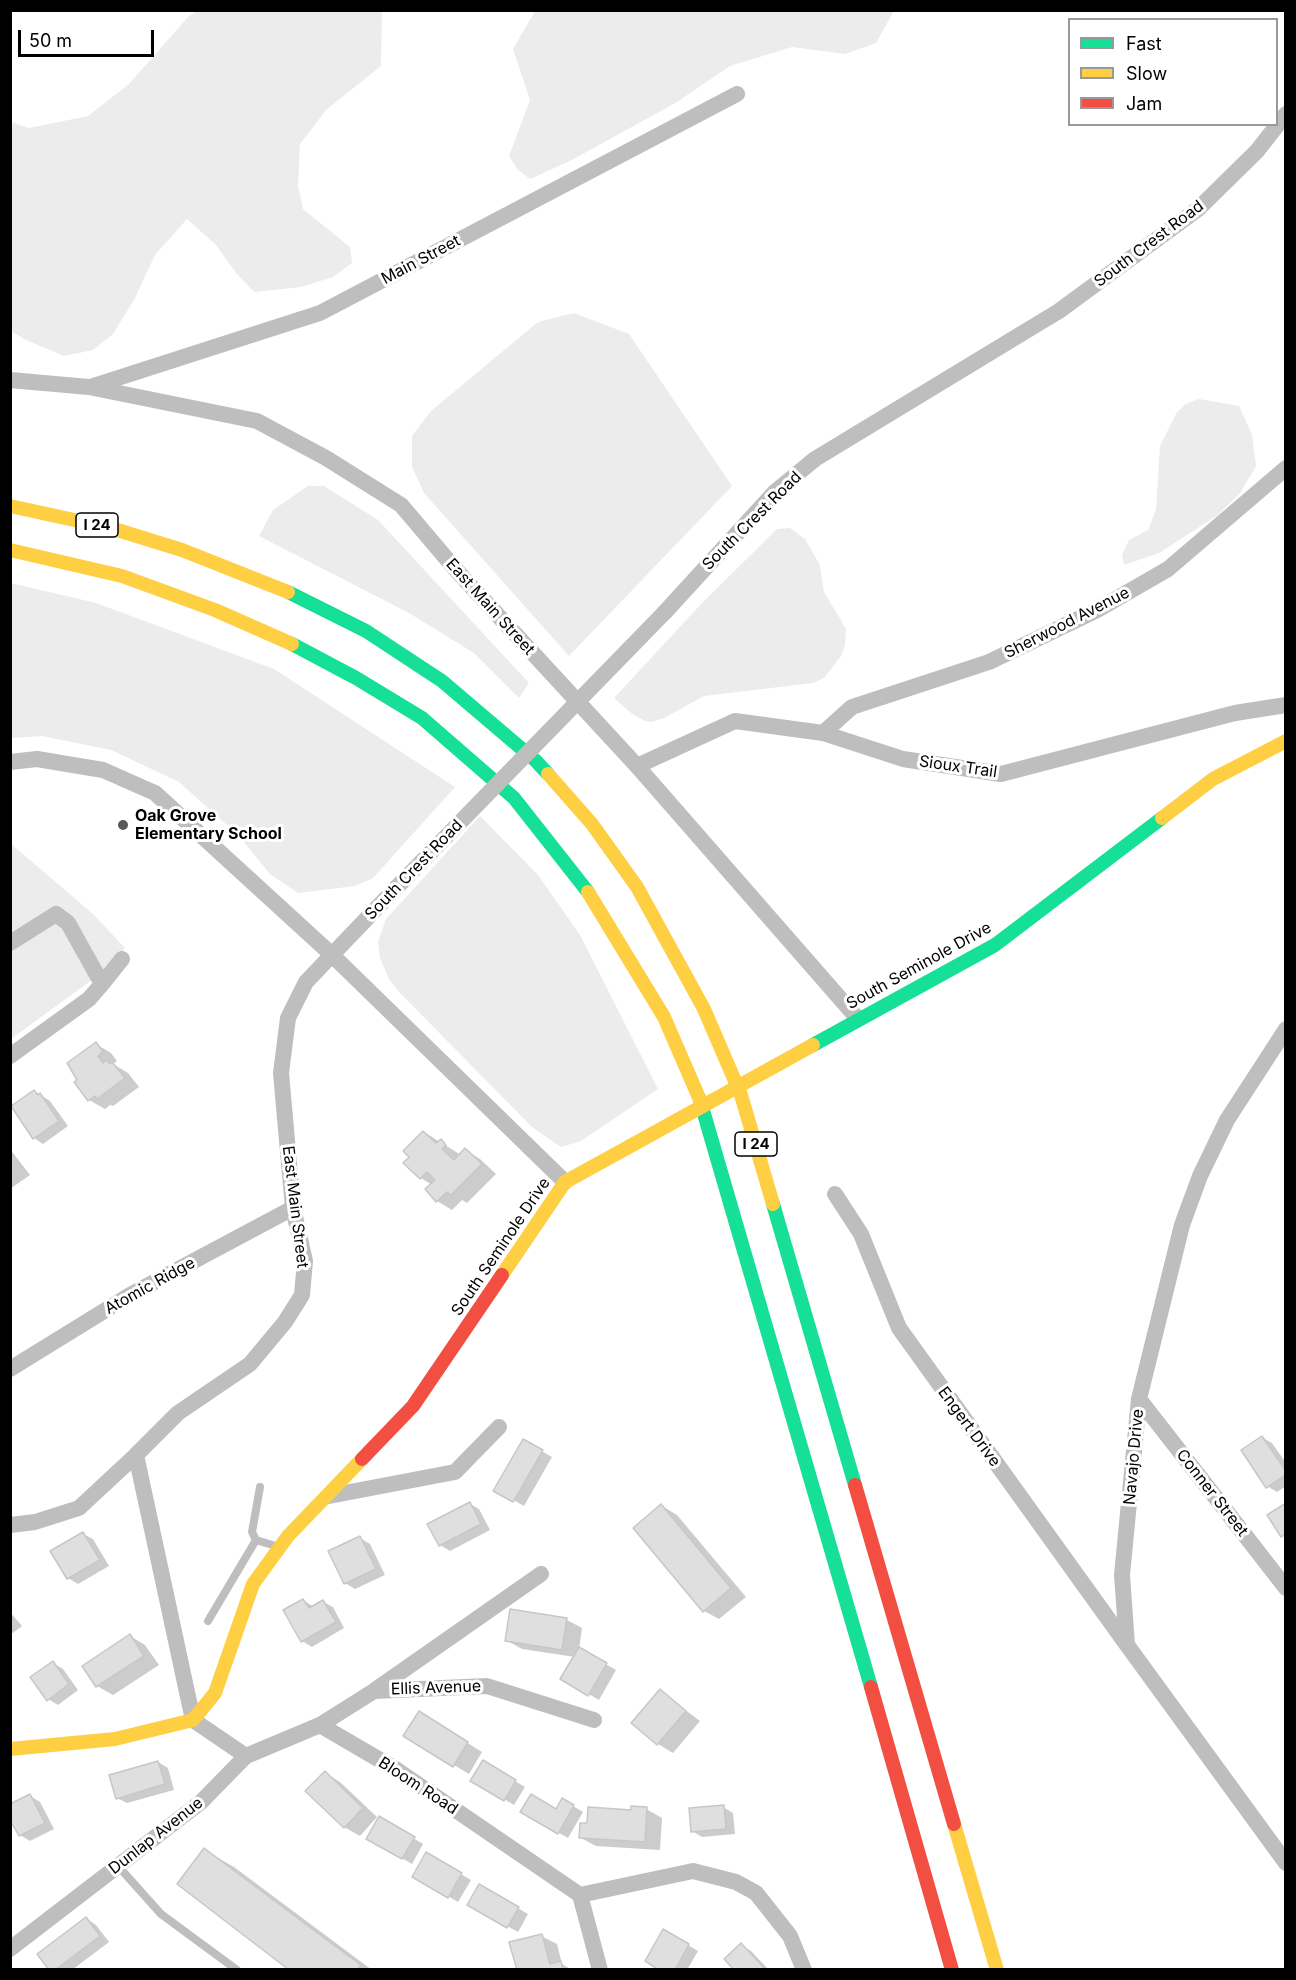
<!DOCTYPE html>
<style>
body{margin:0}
#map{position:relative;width:1296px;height:1980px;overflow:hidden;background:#fff;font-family:Inter,sans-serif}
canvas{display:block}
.frame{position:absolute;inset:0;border:12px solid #000;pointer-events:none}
.legend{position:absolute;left:1068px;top:18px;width:210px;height:108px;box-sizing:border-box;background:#fff;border:2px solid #999;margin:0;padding:8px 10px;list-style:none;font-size:18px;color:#000}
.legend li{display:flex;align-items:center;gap:12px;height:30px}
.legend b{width:30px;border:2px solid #999}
.scale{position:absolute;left:18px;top:30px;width:136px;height:27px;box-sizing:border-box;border:3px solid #000;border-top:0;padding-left:8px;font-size:18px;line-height:21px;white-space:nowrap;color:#000;-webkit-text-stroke:4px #fff;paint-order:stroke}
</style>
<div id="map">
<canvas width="1296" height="1980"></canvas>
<div class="frame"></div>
<ul class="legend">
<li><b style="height:8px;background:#16e098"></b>Fast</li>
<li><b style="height:8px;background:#ffcf43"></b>Slow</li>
<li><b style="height:8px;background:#f24e42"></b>Jam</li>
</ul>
<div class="scale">50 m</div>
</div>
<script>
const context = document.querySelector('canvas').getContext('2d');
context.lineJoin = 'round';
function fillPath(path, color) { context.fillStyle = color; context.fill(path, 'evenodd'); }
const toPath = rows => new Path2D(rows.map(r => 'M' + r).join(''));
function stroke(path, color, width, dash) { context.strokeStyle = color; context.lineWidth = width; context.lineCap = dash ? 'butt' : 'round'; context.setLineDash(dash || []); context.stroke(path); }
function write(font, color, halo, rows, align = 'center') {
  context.font = font + ' Inter,sans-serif'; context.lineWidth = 6; context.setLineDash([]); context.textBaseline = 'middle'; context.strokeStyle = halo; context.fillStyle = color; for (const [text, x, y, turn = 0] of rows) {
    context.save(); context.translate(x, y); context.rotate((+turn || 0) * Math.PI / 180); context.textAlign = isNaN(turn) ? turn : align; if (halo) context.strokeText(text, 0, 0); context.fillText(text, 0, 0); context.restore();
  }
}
const green = toPath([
 [197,11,382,11,381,66,326,110,300,144,298,186,303,209,350,247,352,263,333,277,301,287,254,292,237,274,216,245,187,219,155,255,134,300,113,334,93,350,64,356,26,340,11,331,11,122,29,128,88,116,129,84,188,17],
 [535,11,535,10,894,11,876,43,845,54,792,47,730,66,677,102,572,160,530,179,518,170,509,156,530,100,513,49],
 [574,313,629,334,732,486,569,656,424,493,412,467,412,436,431,411,538,322],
 [1199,399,1239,406,1252,435,1256,466,1240,493,1218,515,1159,553,1124,565,1122,555,1129,540,1148,530,1156,510,1160,446,1177,412,1186,404],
 [308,486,324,486,378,520,529,683,519,698,474,653,409,613,259,536,273,510],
 [790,528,805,539,813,553,820,565,824,592,846,629,845,645,841,656,824,678,813,683,704,696,664,718,651,722,645,721,631,713,614,698,702,603,777,529],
 [11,583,96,603,274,669,455,787,373,878,355,886,298,893,270,874,237,834,179,782,111,750,42,736,11,738],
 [480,816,538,875,580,935,658,1089,581,1141,561,1147,532,1127,400,993,389,979,380,958,378,942,386,919],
 [10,843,93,914,125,948,100,974,11,1039]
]);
const shadow = toPath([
 [96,1044,111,1053,117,1061,113,1064,128,1073,139,1087,113,1106,110,1105,105,1109,89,1100,76,1082],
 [34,1091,50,1101,68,1126,43,1144,34,1138],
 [424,1132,461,1155,465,1150,480,1159,496,1174,467,1203,462,1200,452,1210,437,1201,432,1185,421,1178,412,1157],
 [10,1149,30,1175,10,1189],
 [1263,1438,1272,1443,1286,1463,1286,1486,1277,1492,1267,1486],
 [524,1441,552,1457,524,1506,495,1490],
 [470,1504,479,1509,490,1530,450,1551,440,1545],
 [662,1506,677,1515,746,1597,719,1619,704,1611],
 [83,1534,93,1539,109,1566,78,1584,68,1578],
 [360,1538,370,1544,385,1575,355,1589,345,1583],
 [303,1600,314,1607,323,1602,333,1607,344,1628,312,1647,302,1641],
 [511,1611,567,1620,582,1628,579,1649,616,1670,599,1700,562,1679,575,1657,522,1649,506,1640],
 [10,1612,22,1626,10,1635],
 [130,1636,145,1645,159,1665,113,1695,97,1686,84,1666],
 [53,1663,63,1669,78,1690,58,1705,48,1699],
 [660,1691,700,1721,673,1753,658,1744],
 [434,1722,482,1752,469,1774,454,1765],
 [158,1762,168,1768,174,1790,127,1803,117,1798],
 [483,1762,525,1787,514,1805,472,1780],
 [325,1773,340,1782,377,1817,360,1836,344,1827],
 [30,1796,40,1802,54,1829,30,1841,20,1835],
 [563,1800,583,1812,568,1838,522,1812,557,1811],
 [723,1807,733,1813,735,1834,702,1837,692,1831],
 [646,1809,662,1818,660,1850,596,1846,581,1838,588,1825],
 [379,1818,423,1844,412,1864,368,1838],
 [204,1850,234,1867,372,1970,292,1970],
 [426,1854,471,1880,458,1902,414,1876],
 [480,1886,528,1914,518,1932,469,1905],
 [87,1919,96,1925,109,1942,72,1970,51,1970],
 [664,1931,698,1951,687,1970,662,1970],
 [541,1936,557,1944,562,1964,572,1970,518,1970],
 [741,1945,751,1951,769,1970,736,1970]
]);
const building = toPath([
 [96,1042,103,1052,98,1056,103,1063,107,1060,110,1064,112,1062,125,1078,97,1099,95,1096,88,1101,74,1082,77,1080,67,1063,96,1042],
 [34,1090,38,1095,40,1093,59,1121,33,1139,11,1106,34,1090],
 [423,1131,436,1143,441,1139,446,1145,442,1149,454,1160,465,1148,482,1164,451,1195,447,1192,436,1202,425,1189,435,1180,427,1172,420,1179,403,1163,409,1157,403,1151,423,1131],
 [1262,1436,1286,1471,1286,1475,1266,1488,1241,1450,1262,1436],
 [523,1439,543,1450,513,1502,493,1491,523,1439],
 [470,1502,481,1524,439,1546,427,1524,470,1502],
 [1286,1503,1286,1534,1281,1537,1267,1515,1286,1503],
 [661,1504,731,1588,703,1612,633,1528,661,1504],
 [83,1532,100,1560,67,1579,50,1551,83,1532],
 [360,1536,376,1569,344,1584,328,1551,360,1536],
 [303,1599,309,1608,323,1600,336,1622,301,1642,283,1610,303,1599],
 [510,1609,567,1618,562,1650,505,1641,510,1609],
 [130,1634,144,1656,96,1687,82,1666,130,1634],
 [579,1647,607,1663,588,1696,560,1679,579,1647],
 [53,1661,69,1684,47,1701,30,1677,53,1661],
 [660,1689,686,1711,657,1745,631,1723,660,1689],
 [419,1711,468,1742,453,1767,403,1736,419,1711],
 [483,1760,516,1780,504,1801,470,1781,483,1760],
 [158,1761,165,1784,116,1799,109,1775,158,1761],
 [325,1771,363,1808,344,1828,305,1791,325,1771],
 [30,1794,45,1823,19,1836,10,1820,10,1804,30,1794],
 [531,1794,556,1809,562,1798,574,1805,558,1834,520,1812,531,1794],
 [724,1805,726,1829,691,1832,689,1808,724,1805],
 [631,1806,647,1807,645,1842,579,1838,580,1823,587,1823,588,1807,631,1810,631,1806],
 [379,1816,415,1837,402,1859,366,1839,379,1816],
 [204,1848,331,1943,361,1965,357,1970,289,1970,177,1884,204,1848],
 [426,1852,462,1873,448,1898,412,1877,426,1852],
 [479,1884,519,1907,507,1928,467,1905,479,1884],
 [86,1917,100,1936,55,1970,49,1970,37,1954,86,1917],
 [663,1929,689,1944,675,1970,659,1970,645,1961,663,1929],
 [542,1934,550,1964,561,1961,563,1970,517,1970,509,1942,542,1934],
 [741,1943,766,1970,734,1970,724,1959,741,1943]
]);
const lane = toPath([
 [260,1487,252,1532,256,1540,279,1547],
 [208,1621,256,1540],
 [118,1866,161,1914,237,1970]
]);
const street = toPath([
 [10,380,89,387,257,421,326,458,401,505,457,571,637,766,858,1019],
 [90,387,320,313,737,94],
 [665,612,775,492,815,459,1059,311,1198,209,1257,151,1286,114],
 [823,733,852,707,989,662,1097,610,1168,569,1286,468],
 [10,762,37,759,103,770,155,793,331,954,565,1182],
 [637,766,735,721,823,733,903,759,1001,774,1235,713,1286,705],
 [10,943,56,914,68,923,102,984,89,999,10,1056],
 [102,984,122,959],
 [1286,1029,1227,1120,1200,1176,1182,1225,1139,1399,1122,1575,1127,1645,1286,1863],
 [835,1194,861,1234,899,1328,1127,1645],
 [10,1369,130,1295,293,1208],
 [1139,1399,1286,1588],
 [329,1496,455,1472,499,1427],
 [10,1525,35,1522,79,1508,136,1455],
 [375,1690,541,1574],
 [320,1725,374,1691,487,1686,594,1720],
 [246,1756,320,1725,397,1770,580,1895],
 [10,1949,201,1802,246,1756,193,1720,136,1455,178,1413,250,1364,285,1322,302,1295,305,1261,293,1208,281,1073,288,1018,306,982,395,889],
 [600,1970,580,1895,693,1871,736,1882,756,1893,790,1936,804,1970]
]);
const fast = toPath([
 [288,592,366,631,442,681,536,761,548,774],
 [292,644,356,678,422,718,514,798,588,892],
 [813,1045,995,945,1162,818],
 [700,1100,871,1687],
 [773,1204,855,1485]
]);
const slow = toPath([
 [10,506,111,528,182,550,288,592],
 [10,550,122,576,215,610,292,644],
 [548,774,592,824,637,887,704,1009,741,1095,773,1204],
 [1162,818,1213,779,1286,741],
 [588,892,664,1017,700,1100],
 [502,1275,565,1182,634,1144],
 [10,1749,115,1739,193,1720,215,1693,253,1584,288,1536,362,1459],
 [954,1824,997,1970]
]);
const jam = toPath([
 [362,1459,413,1406,502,1275],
 [855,1485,954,1824],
 [871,1687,952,1970]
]);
const streetBridge = toPath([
 [395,889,665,612]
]);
const slowBridge = toPath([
 [634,1144,813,1045]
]);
const markers = [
 [123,825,6,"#595959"]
];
const shields = [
 [97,525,42],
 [756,1144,42]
];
const shieldNames = [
 ["I 24",97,525],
 ["I 24",756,1144]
];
const streetNames = [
 ["South Crest Road",1149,244,-37],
 ["Main Street",421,260,-28],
 ["South Crest Road",752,521,-45],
 ["East Main Street",490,607,48],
 ["Sherwood Avenue",1067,623,-27],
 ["Sioux Trail",958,767,8],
 ["South Crest Road",414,870,-46],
 ["South Seminole Drive",919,966,-29],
 ["East Main Street",295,1207,83],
 ["South Seminole Drive",501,1247,-56],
 ["Atomic Ridge",150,1286,-29],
 ["Engert Drive",969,1427,54],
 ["Navajo Drive",1134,1457,-85],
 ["Conner Street",1212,1493,52],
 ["Ellis Avenue",436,1688,-2],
 ["Bloom Road",418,1786,33],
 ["Dunlap Avenue",156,1836,-38]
];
const poiNames = [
 ["Oak Grove",135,816],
 ["Elementary School",135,834]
];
fillPath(green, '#ececec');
fillPath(shadow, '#0003');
fillPath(building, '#dfdfdf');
stroke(building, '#c7c7c7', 1.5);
stroke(lane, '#bebebe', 8);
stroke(street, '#bebebe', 16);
stroke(fast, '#16e098', 14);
stroke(slow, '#ffcf43', 14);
stroke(jam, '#f24e42', 14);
stroke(streetBridge, '#bebebe', 16);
stroke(slowBridge, '#ffcf43', 14);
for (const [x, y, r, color] of markers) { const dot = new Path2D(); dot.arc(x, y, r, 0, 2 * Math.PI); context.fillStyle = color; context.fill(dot); stroke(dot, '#fff', 2); }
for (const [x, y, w] of shields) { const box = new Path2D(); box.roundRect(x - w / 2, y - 12, w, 24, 4.5); context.fillStyle = '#fff'; context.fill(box); stroke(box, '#000', 1.5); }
write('bold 15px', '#000', null, shieldNames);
write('16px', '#000', '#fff', streetNames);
write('bold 16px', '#000', '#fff', poiNames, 'left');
</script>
